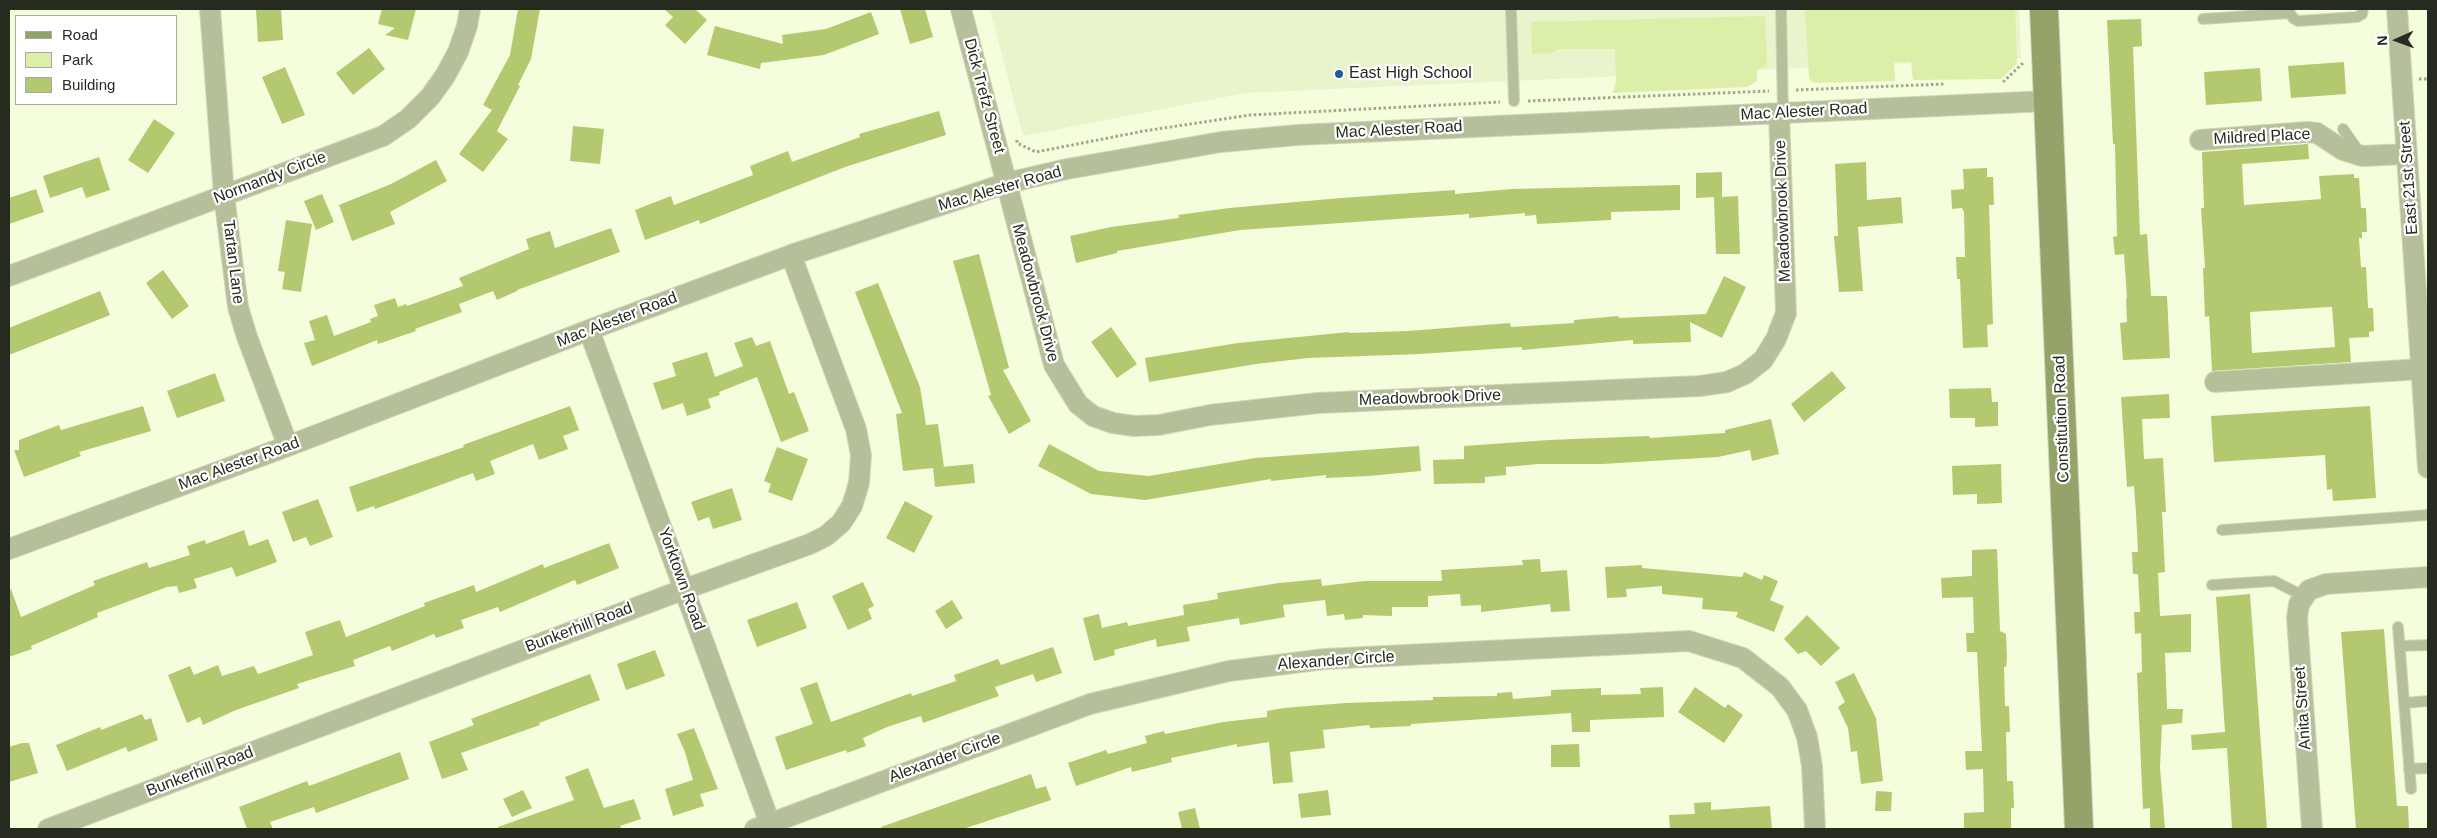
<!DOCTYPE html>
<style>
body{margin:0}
#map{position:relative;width:2437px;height:838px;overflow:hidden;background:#f4fedd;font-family:Arial,sans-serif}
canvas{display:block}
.frame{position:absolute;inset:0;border:10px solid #272a1e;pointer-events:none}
.legend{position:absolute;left:15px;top:15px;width:162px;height:90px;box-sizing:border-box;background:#fff;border:1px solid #a9aaa5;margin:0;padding:6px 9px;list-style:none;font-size:15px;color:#272a1e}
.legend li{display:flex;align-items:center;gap:10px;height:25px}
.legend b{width:25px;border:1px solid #a9aaa5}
.north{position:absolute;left:2372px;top:15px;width:50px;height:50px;-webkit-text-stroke:4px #fff;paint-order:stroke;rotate:268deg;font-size:14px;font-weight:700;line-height:20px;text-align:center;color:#272a1e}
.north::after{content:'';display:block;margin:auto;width:18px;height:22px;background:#272a1e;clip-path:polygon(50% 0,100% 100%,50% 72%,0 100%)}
</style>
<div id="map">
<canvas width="2437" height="838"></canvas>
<div class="frame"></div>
<ul class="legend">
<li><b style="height:6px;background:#94a36a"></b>Road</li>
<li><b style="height:14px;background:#dbefa8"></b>Park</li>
<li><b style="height:14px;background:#b2c96f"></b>Building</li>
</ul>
<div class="north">N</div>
</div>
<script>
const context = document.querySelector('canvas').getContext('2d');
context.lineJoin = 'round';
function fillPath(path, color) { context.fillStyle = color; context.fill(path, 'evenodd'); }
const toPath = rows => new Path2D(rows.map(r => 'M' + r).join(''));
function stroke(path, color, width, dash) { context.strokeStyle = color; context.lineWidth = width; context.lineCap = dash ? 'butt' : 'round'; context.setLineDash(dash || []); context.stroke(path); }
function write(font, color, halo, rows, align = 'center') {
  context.font = font + ' Arial,sans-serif'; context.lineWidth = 4.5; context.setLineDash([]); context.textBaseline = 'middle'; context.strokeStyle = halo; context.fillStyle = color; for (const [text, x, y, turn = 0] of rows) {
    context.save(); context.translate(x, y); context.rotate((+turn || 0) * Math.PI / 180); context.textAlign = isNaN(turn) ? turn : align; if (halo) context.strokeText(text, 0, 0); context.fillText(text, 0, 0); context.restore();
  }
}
const built = toPath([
 [990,9,2019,9,2021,58,1246,93,1023,136]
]);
const green = toPath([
 [1805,9,2015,9,2017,64,2001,79,1913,80,1911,62,1894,62,1895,81,1815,83,1810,80,1809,75],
 [1765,16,1767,66,1757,69,1757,81,1747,87,1613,93,1616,81,1615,49,1558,49,1552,53,1532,54,1531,22]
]);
const building = toPath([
 [256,9,281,9,283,40,258,42],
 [382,9,416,9,408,40,385,35,395,28,378,24],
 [518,9,540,9,531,59,518,85,520,86,497,131,508,139,483,172,459,154,492,110,483,105,510,55],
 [664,9,695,9,707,20,685,44,665,25,673,17],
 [900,9,925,9,933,37,910,44],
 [871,12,879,34,824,55,761,63,760,69,707,55,715,26,783,44,782,35,826,29],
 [2141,19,2142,46,2133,47,2140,235,2147,234,2151,296,2167,296,2170,358,2123,360,2120,323,2127,322,2126,298,2127,298,2124,254,2115,255,2113,237,2117,236,2115,144,2113,144,2107,20],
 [369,48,385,69,353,95,336,73],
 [2344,62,2346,94,2291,98,2288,66],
 [285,67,305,115,282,124,262,77],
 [2260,68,2262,101,2206,105,2204,72],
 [939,111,946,135,845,167,700,224,699,220,645,240,635,210,671,196,674,205,753,175,750,166,788,151,792,162,860,137,859,134],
 [154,119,175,133,148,173,128,160],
 [573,126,604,129,600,164,570,161],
 [2308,144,2309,159,2242,164,2244,205,2321,199,2319,176,2354,174,2354,178,2359,178,2361,208,2366,208,2367,232,2362,232,2362,238,2359,238,2361,267,2366,267,2368,308,2373,308,2374,331,2369,332,2369,337,2349,338,2351,362,2212,371,2209,316,2205,317,2203,268,2205,268,2201,208,2204,208,2202,152],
 [2328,307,2332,307,2335,347,2252,353,2250,312],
 [99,157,110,190,86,198,82,187,50,198,43,176],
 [436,160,447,181,390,212,395,224,352,241,339,205,391,184],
 [1866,162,1867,200,1901,197,1903,223,1858,227,1863,291,1839,292,1834,236,1838,236,1835,164],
 [1987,168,1987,177,1993,177,1994,205,1989,205,1993,324,1987,325,1988,347,1963,348,1960,279,1957,279,1956,257,1965,257,1964,212,1962,208,1952,209,1951,190,1964,189,1963,169],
 [1722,172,1722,197,1738,196,1740,254,1716,254,1714,197,1696,198,1696,173],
 [1680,185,1680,210,1611,212,1611,220,1537,224,1536,215,1525,216,1525,213,1469,218,1469,214,1240,230,1117,251,1117,253,1076,263,1070,236,1111,227,1179,218,1178,215,1229,208,1341,198,1455,190,1455,194,1511,189],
 [36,189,44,212,9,224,9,198],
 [322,194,334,222,316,230,304,201],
 [286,220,312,224,301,292,282,289,285,272,278,271],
 [611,228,620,252,517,290,517,291,497,300,493,291,459,304,462,312,415,329,416,331,378,344,377,340,312,366,304,343,315,340,309,321,327,315,334,336,371,322,370,319,378,316,374,305,395,298,398,307,406,304,407,306,463,286,459,278,529,249,526,239,550,231,555,248],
 [979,254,1009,368,1003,370,1031,421,1009,434,988,396,991,395,953,261],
 [163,270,189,306,172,319,146,283],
 [1724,276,1746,287,1722,338,1690,322,1691,342,1633,344,1633,340,1522,350,1522,347,1420,354,1308,358,1256,364,1149,382,1145,358,1238,343,1349,332,1349,333,1408,331,1510,323,1511,327,1574,323,1574,320,1618,316,1619,318,1706,314],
 [878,283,920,387,926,425,938,424,944,467,941,467,973,464,975,483,935,487,933,468,903,471,896,414,902,413,855,292],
 [100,291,110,315,9,355,9,328],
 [1111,327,1137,364,1117,378,1091,342],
 [752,337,756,346,770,341,789,394,794,392,809,431,781,442,757,377,719,392,720,395,708,399,711,408,687,416,683,403,662,410,653,383,676,376,672,363,707,352,715,377,743,366,734,343],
 [1832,371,1846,388,1804,422,1791,404],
 [215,373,225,401,177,418,167,391],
 [1991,388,1992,402,1998,402,1998,426,1975,427,1975,418,1950,418,1949,389],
 [2169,394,2170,418,2142,419,2144,459,2163,458,2166,512,2162,512,2165,572,2158,573,2160,616,2191,614,2191,652,2165,653,2167,709,2183,709,2182,723,2162,725,2160,767,2165,829,2150,829,2150,808,2143,809,2137,673,2142,672,2141,633,2135,634,2134,612,2140,612,2138,574,2133,574,2132,552,2138,552,2136,513,2134,486,2127,487,2121,397],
 [143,406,151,431,79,452,81,456,24,477,14,450,19,450,19,440,59,425,61,430],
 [570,406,579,430,563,436,568,449,539,460,533,444,490,461,495,474,476,481,473,473,375,509,374,506,357,512,349,487,464,447,463,445],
 [2370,406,2376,498,2333,501,2332,489,2327,490,2325,455,2214,462,2211,416],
 [1771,419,1779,454,1752,461,1750,450,1718,457,1602,464,1539,464,1506,467,1506,475,1485,477,1485,483,1434,484,1433,460,1464,459,1464,446,1549,440,1649,436,1650,438,1725,433,1725,430],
 [1049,444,1099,471,1149,476,1255,458,1419,446,1421,471,1369,476,1326,478,1326,475,1271,481,1271,479,1145,500,1091,494,1038,466],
 [777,447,808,459,792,501,768,492,771,484,764,481],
 [2001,464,2002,503,1977,504,1977,494,1953,495,1952,466],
 [732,488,742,520,713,529,709,517,698,521,691,502],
 [318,499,333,537,310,546,306,537,293,542,282,512],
 [905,501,933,516,914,553,886,538],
 [244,530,249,546,268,539,277,562,236,577,232,567,194,579,197,588,179,593,177,586,167,587,97,613,98,617,31,646,32,649,9,657,9,590,11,589,21,617,95,585,93,581,147,562,149,568,190,555,187,546,205,540,206,544],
 [609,543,619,568,577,585,575,580,500,612,498,607,461,620,464,628,436,638,434,634,392,651,390,646,353,660,355,666,297,684,299,688,236,710,203,725,200,717,187,723,168,675,190,666,194,675,218,665,222,676,254,666,258,674,313,655,305,632,340,620,346,637,425,606,424,603,474,585,476,592,543,564,544,568],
 [1997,549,2000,631,2006,634,2007,658,2006,667,2004,667,2005,706,2009,706,2010,732,2006,732,2007,781,2013,781,2014,808,2011,808,2011,829,1964,829,1964,813,1984,812,1983,769,1966,770,1965,751,1982,751,1977,652,1967,652,1966,633,1974,633,1973,597,1942,598,1941,578,1972,576,1972,550],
 [1540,559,1541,572,1567,570,1570,611,1551,612,1550,604,1481,612,1481,605,1461,606,1460,594,1428,596,1428,607,1392,607,1392,616,1363,615,1363,618,1345,620,1344,614,1327,616,1325,600,1283,605,1285,617,1240,625,1239,618,1187,627,1190,641,1157,647,1156,639,1114,650,1115,655,1094,661,1083,618,1099,614,1102,628,1127,622,1128,626,1184,615,1183,605,1218,599,1217,593,1279,583,1321,579,1322,586,1364,581,1442,581,1441,570,1523,565,1522,560],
 [1642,565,1642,568,1742,577,1744,572,1762,580,1764,575,1778,581,1770,600,1784,606,1774,632,1736,617,1738,612,1702,609,1703,598,1662,594,1662,586,1626,589,1627,597,1607,598,1605,567],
 [863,582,874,606,868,609,872,619,848,630,832,596],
 [2250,594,2267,829,2232,829,2227,748,2192,750,2191,735,2225,732,2216,597],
 [952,600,963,618,946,629,935,611],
 [797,602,807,628,757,647,747,620],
 [1807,615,1840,648,1821,666,1806,651,1798,654,1784,639],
 [2384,629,2397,806,2408,806,2409,829,2356,829,2341,632],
 [1053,647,1062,673,1036,682,1033,674,995,687,999,696,923,723,921,716,887,727,863,738,866,746,847,753,846,750,786,770,775,737,813,724,800,688,817,682,831,722,911,693,912,696,956,681,954,675,998,659,1001,665],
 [655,650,665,676,626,690,617,664],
 [1854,673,1876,718,1883,781,1861,784,1857,751,1851,752,1848,728,1838,707,1845,702,1835,682],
 [590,674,600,700,539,723,540,725,461,753,468,770,442,779,429,742,474,725,471,719],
 [1663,687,1664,717,1590,720,1590,732,1572,732,1571,713,1411,724,1411,726,1370,728,1369,725,1323,730,1325,748,1290,752,1293,782,1273,784,1269,742,1237,747,1237,744,1171,758,1172,762,1132,772,1131,767,1076,786,1068,763,1106,750,1108,754,1147,743,1145,736,1164,731,1165,734,1223,722,1267,717,1267,711,1284,708,1345,703,1433,700,1433,697,1497,696,1497,693,1512,692,1513,699,1551,696,1551,690,1601,688,1601,695,1641,694,1640,688],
 [1695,687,1725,708,1728,704,1743,715,1724,743,1678,712],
 [142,714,145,720,151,718,158,740,128,752,126,747,67,771,56,745,100,727,101,730],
 [694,728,718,789,700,794,704,806,673,816,665,789,693,780,685,752,677,734],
 [22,743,29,743,38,773,9,782,9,747],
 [1579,744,1580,767,1551,767,1551,745],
 [400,752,409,779,316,813,314,807,270,822,273,829,247,829,239,807,307,781,309,786],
 [588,768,604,808,634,799,641,819,620,826,622,829,499,829,498,827,574,800,565,777],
 [1031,774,1036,789,1046,786,1051,800,963,829,882,829,881,827],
 [523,790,532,808,512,817,503,799],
 [1328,790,1331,815,1301,818,1298,794],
 [1876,791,1892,792,1891,811,1875,811],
 [1711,802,1711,810,1770,806,1772,829,1670,829,1669,815,1695,814,1694,803],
 [1195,808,1200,829,1182,829,1178,812]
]);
const path = toPath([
 [2419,79,2428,79],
 [2003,82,2023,63],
 [1796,90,1944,84],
 [1528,101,1769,91],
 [1017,140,1017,143,1036,152,1144,131,1250,115,1500,102]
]);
const lane = toPath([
 [1511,9,1514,101],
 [1781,9,1783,113],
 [2290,13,2293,18,2298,21,2357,17,2362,14,2363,9],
 [2203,19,2290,13],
 [2343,129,2360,153],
 [2222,530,2428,515],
 [2212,585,2274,581,2305,597],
 [2398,627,2411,789],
 [2400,646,2428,645],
 [2404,703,2428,701],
 [2409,769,2428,768]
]);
const street = toPath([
 [210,9,224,195,238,307,247,337,288,446],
 [961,9,1054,365,1078,404,1093,416,1113,423,1134,426,1159,425,1210,415,1318,403,1700,386,1727,382,1745,374,1763,360,1776,339,1786,313,1779,113],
 [2397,9,2428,468],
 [2200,140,2307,132,2317,133,2343,150,2362,156,2407,154],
 [9,276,383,136,408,119,430,97,445,76,458,52,467,26,470,9],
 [589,330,772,829],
 [2215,382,2422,369],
 [9,549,288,446,589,330,791,255,1007,183,1067,169,1221,142,1297,135,2048,101],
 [48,829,685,589,810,544,826,536,841,523,852,506,859,483,861,455,856,429,791,255],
 [755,829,1090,704,1229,671,1325,659,1689,641,1743,658,1780,687,1797,710,1807,737,1812,766,1815,829],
 [2312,829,2297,618,2299,604,2309,590,2326,584,2428,577]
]);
const secondary = toPath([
 [2044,9,2079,829]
]);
const markers = [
 [1339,74,5,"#245b93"]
];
const poiNames = [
 ["East High School",1349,74]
];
const streetNames = [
 ["Dick Trefz Street",984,96,75],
 ["Mac Alester Road",1804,112,-3],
 ["Mac Alester Road",1399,130,-3],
 ["Mildred Place",2262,137,-3],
 ["Normandy Circle",270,178,-21],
 ["East 21st Street",2409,178,-94],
 ["Mac Alester Road",1000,189,-16],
 ["Meadowbrook Drive",1783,211,-92],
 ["Tartan Lane",233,262,83],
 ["Meadowbrook Drive",1035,293,75],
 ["Mac Alester Road",617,320,-21],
 ["Meadowbrook Drive",1430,398,-2],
 ["Constitution Road",2062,419,-92],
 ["Mac Alester Road",239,464,-20],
 ["Yorktown Road",681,579,70],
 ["Bunkerhill Road",579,628,-21],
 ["Alexander Circle",1336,661,-4],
 ["Anita Street",2303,708,-94],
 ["Alexander Circle",945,758,-20],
 ["Bunkerhill Road",200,772,-21]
];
fillPath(built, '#e8f4cc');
fillPath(green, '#dbefa8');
fillPath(building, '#b2c96f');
stroke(lane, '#cfd8bb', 12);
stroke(street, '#cfd8bb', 22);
stroke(secondary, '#cfd8bb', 30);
stroke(path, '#a0a78f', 3, [2.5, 2.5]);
stroke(lane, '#b5c09a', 10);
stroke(street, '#b5c09a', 20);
stroke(secondary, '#94a36a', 28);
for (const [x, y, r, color] of markers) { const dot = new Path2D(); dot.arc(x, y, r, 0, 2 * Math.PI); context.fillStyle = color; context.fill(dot); stroke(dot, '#fff', 2); }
write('16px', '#272a1e', '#fff', poiNames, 'left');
write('16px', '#272a1e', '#fff', streetNames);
</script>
